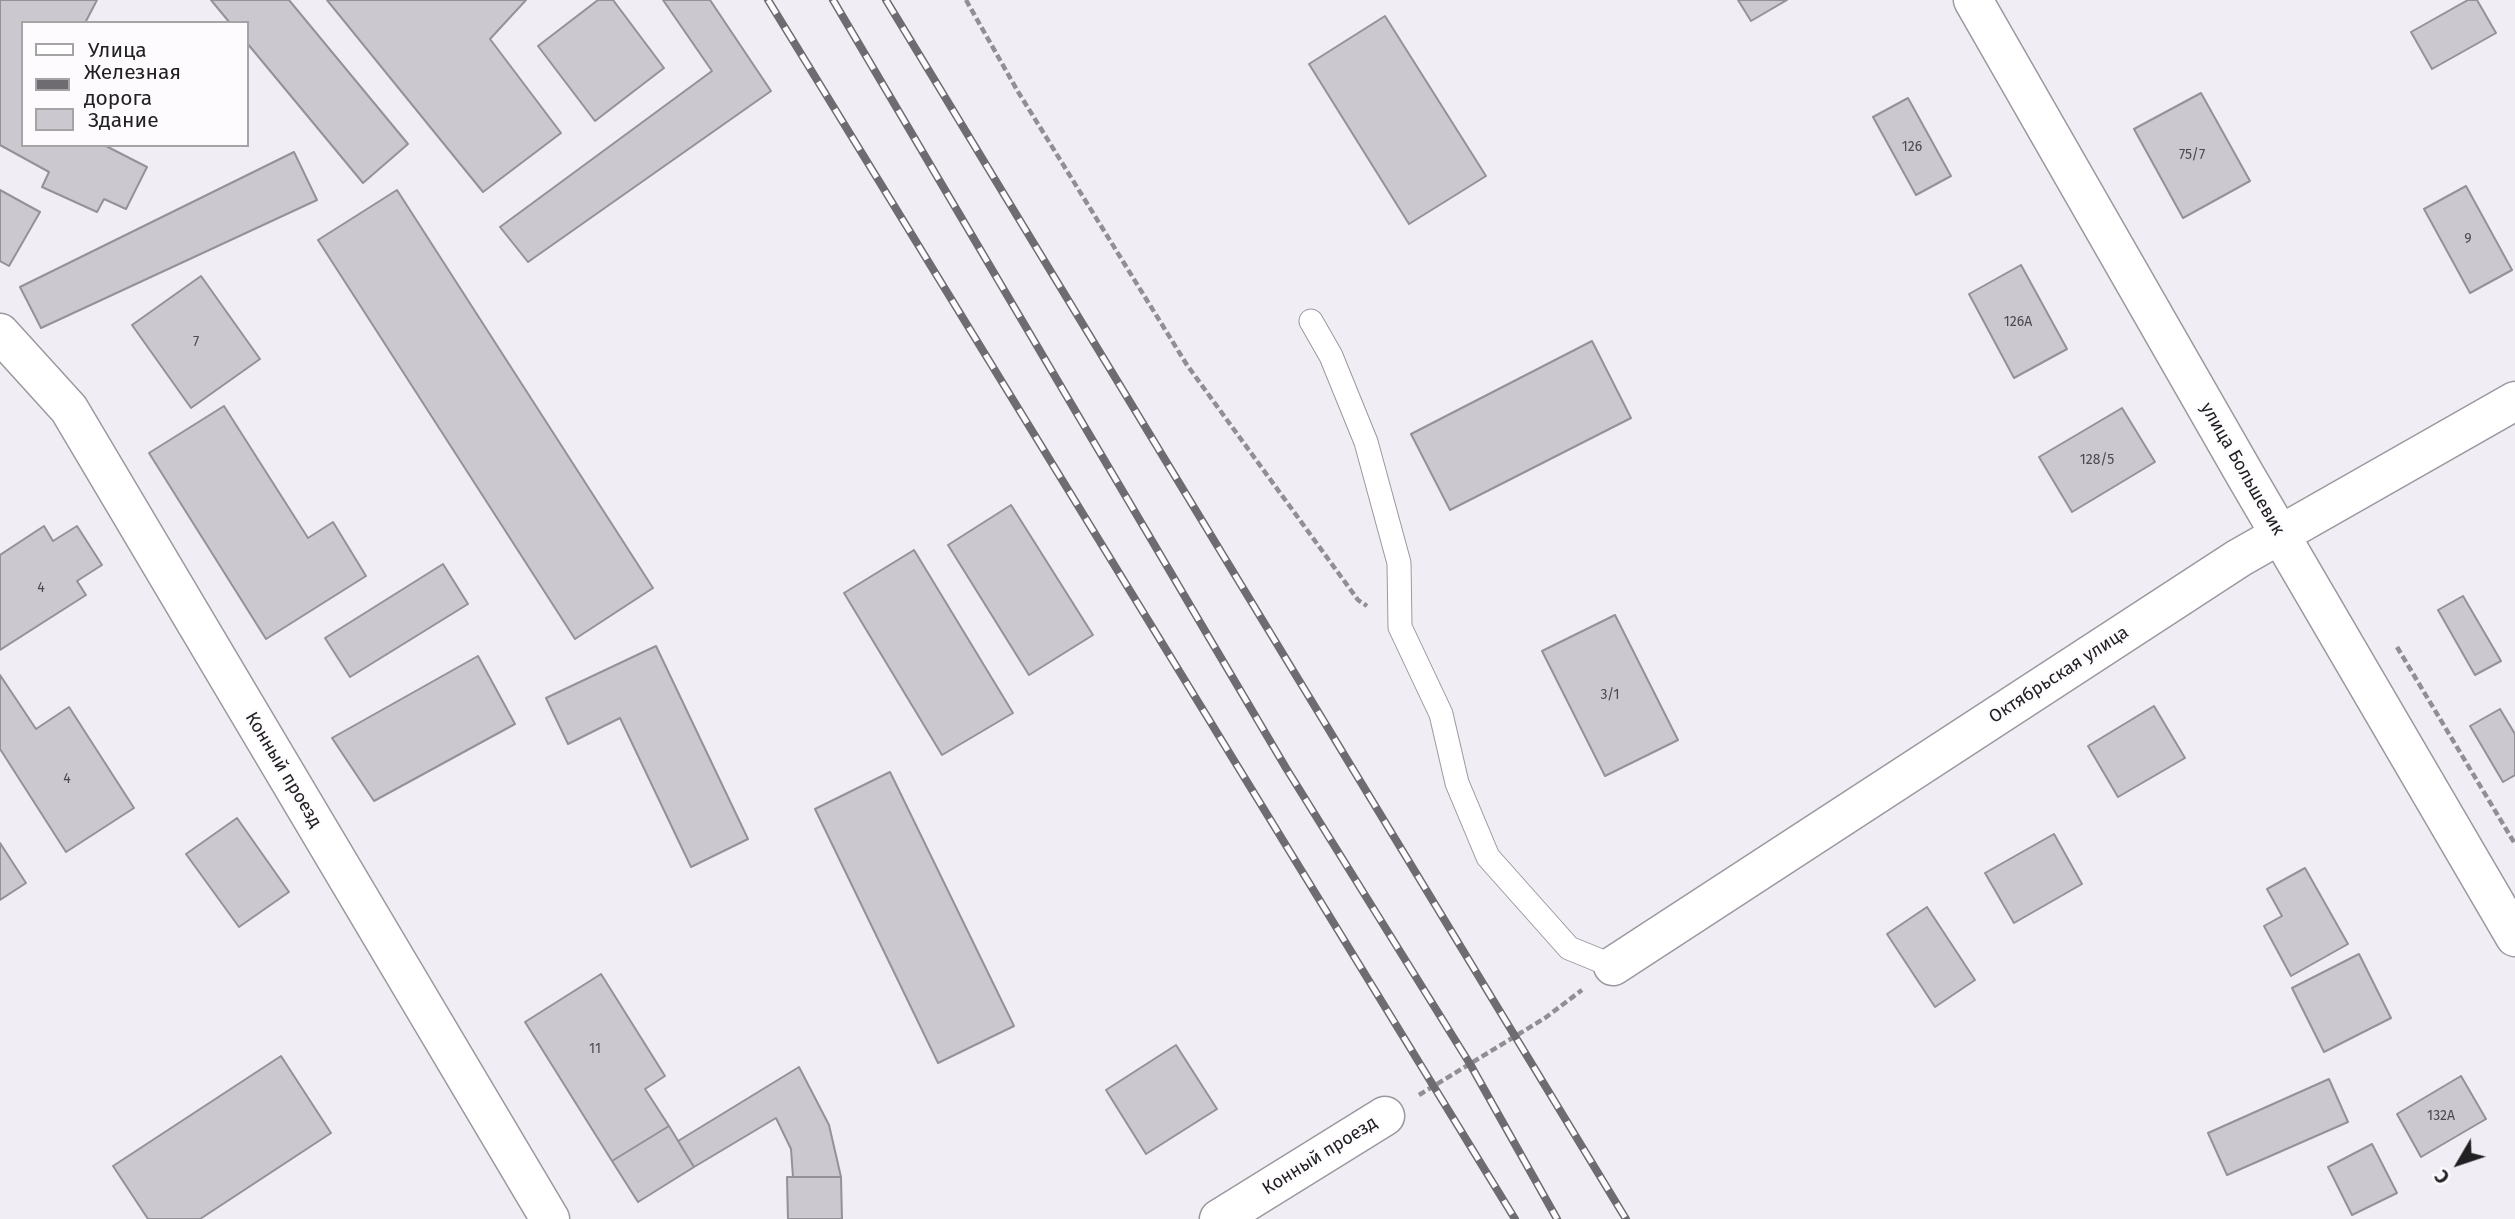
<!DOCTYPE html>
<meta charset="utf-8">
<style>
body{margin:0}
#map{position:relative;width:2515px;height:1219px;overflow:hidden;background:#f1edf4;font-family:"Fira Sans",sans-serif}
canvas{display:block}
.legend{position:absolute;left:21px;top:21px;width:228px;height:126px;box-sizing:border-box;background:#fdfbfe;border:2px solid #a5a3a6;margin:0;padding:9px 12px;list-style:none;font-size:21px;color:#212023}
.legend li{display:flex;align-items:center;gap:14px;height:35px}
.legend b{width:35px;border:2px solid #a5a3a6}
.north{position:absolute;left:2424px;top:1128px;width:70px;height:70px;-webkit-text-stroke:5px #fdfbfe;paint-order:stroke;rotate:231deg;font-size:19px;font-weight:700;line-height:28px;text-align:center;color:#212023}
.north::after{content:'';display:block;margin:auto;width:24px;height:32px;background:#212023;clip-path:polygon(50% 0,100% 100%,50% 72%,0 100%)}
</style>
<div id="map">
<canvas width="2515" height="1219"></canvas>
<ul class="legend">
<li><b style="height:9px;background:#fff"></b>Улица</li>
<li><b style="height:9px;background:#6e6c71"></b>Железная дорога</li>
<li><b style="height:19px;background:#ccc8d0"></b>Здание</li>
</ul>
<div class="north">С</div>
</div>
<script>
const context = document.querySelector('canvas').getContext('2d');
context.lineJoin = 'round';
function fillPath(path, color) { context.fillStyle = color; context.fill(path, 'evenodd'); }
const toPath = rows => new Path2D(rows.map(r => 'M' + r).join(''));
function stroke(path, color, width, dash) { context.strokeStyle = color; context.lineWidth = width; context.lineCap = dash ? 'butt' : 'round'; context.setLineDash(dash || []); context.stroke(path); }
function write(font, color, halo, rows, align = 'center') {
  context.font = font + ' "Fira Sans",sans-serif'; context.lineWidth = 5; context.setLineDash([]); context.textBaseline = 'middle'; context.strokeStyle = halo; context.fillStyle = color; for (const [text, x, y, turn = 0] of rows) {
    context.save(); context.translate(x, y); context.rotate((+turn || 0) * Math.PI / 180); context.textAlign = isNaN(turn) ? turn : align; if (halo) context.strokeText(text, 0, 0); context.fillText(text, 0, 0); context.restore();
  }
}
const building = toPath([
 [0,0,97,0,85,23,23,23,23,145,104,145,147,167,126,209,104,199,97,212,42,187,49,172,0,145,0,0],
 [211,0,289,0,408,144,363,183,247,43,247,23,230,23,211,0],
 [327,0,526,0,490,39,561,133,483,192,327,0],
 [598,0,613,0,664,68,595,121,538,46,598,0],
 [663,0,710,0,771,91,528,262,500,227,712,71,663,0],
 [1738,0,1787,0,1751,21,1738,0],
 [2468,0,2477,0,2496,33,2432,69,2411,32,2468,0],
 [1385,16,1486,176,1409,224,1309,64,1385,16],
 [2201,93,2250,181,2183,218,2134,129,2201,93],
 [1908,98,1951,176,1916,195,1873,117,1908,98],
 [294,152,317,200,41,328,20,287,294,152],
 [2466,186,2512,270,2470,293,2424,209,2466,186],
 [0,190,40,212,9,266,0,261,0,190],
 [397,190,653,588,575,639,318,240,397,190],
 [2021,265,2067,349,2014,378,1969,294,2021,265],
 [201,276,260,359,191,408,132,325,201,276],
 [1592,341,1631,418,1450,510,1411,434,1592,341],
 [224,406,308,538,333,522,366,576,266,639,149,453,224,406],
 [2122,408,2155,462,2072,512,2039,457,2122,408],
 [1011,505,1093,635,1029,675,948,545,1011,505],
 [44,526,53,541,77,526,102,565,77,581,86,595,0,650,0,555,44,526],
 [914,550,1013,713,942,755,844,593,914,550],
 [443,564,468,604,350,677,325,638,443,564],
 [2463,596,2501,661,2475,675,2438,610,2463,596],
 [1615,615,1678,740,1605,776,1542,651,1615,615],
 [656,646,748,839,691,867,620,718,568,744,546,698,656,646],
 [478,656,515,724,374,801,332,738,478,656],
 [0,675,36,729,69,707,134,808,66,852,0,749,0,675],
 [2154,706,2185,758,2118,797,2088,746,2154,706],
 [2500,709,2515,734,2515,775,2503,782,2470,726,2500,709],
 [890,772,1014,1026,938,1063,815,809,890,772],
 [237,818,289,892,239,927,186,854,237,818],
 [2054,834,2082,884,2014,923,1985,873,2054,834],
 [0,843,26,883,0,900,0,843],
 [2305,868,2348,944,2291,976,2264,926,2282,916,2267,889,2305,868],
 [1927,907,1975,980,1935,1007,1887,934,1927,907],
 [2359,954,2391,1018,2324,1052,2292,988,2359,954],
 [601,974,665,1076,645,1089,669,1126,612,1161,525,1022,601,974],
 [1176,1045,1217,1109,1146,1154,1106,1090,1176,1045],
 [281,1056,331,1133,200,1219,148,1219,113,1166,281,1056],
 [799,1067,829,1125,841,1177,793,1177,791,1149,776,1118,694,1167,678,1141,799,1067],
 [2461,1076,2486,1119,2421,1157,2397,1114,2461,1076],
 [2329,1079,2348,1122,2227,1175,2208,1133,2329,1079],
 [669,1126,694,1167,638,1202,612,1161,669,1126],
 [2372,1144,2397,1193,2352,1215,2328,1167,2372,1144],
 [787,1177,841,1177,842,1219,788,1219,787,1177]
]);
const path = toPath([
 [966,0,1017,90,1187,365,1358,600,1367,606],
 [2397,647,2515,844],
 [1419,1095,1545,1018,1582,990]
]);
const lane = toPath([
 [1311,321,1331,356,1366,442,1399,563,1400,627,1441,714,1457,783,1488,857,1569,948,1613,966]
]);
const street = toPath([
 [0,333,69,409,550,1219],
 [1613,966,2239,558,2515,401],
 [1219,1219,1385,1116]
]);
const primary = toPath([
 [1973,0,2244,473,2515,937]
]);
const rail = toPath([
 [768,0,1515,1219],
 [833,0,1286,768,1470,1064,1557,1219],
 [886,0,1626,1219]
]);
const numberNames = [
 ["126",1912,147],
 ["75/7",2192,155],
 ["9",2468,239],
 ["126А",2018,322],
 ["7",196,342],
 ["128/5",2097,460],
 ["4",41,588],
 ["3/1",1610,695],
 ["4",67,779],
 ["11",595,1049],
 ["132А",2441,1116]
];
const streetNames = [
 ["улица Большевик",2242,469,60],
 ["Октябрьская улица",2059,675,-33],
 ["Конный проезд",283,770,59],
 ["Конный проезд",1320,1156,-32]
];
fillPath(building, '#ccc8d0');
stroke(building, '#959198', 2);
stroke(lane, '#9c989f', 25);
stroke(street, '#9c989f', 41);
stroke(primary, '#9c989f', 41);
stroke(path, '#918f94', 4.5, [7, 3.5]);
stroke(lane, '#fff', 23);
stroke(street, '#fff', 38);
stroke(primary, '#fff', 38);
stroke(rail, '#6e6c71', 8);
stroke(rail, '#fdfbfe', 5, [16]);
write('14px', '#4c4a4e', null, numberNames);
write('18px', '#212023', '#fdfbfe', streetNames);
</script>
